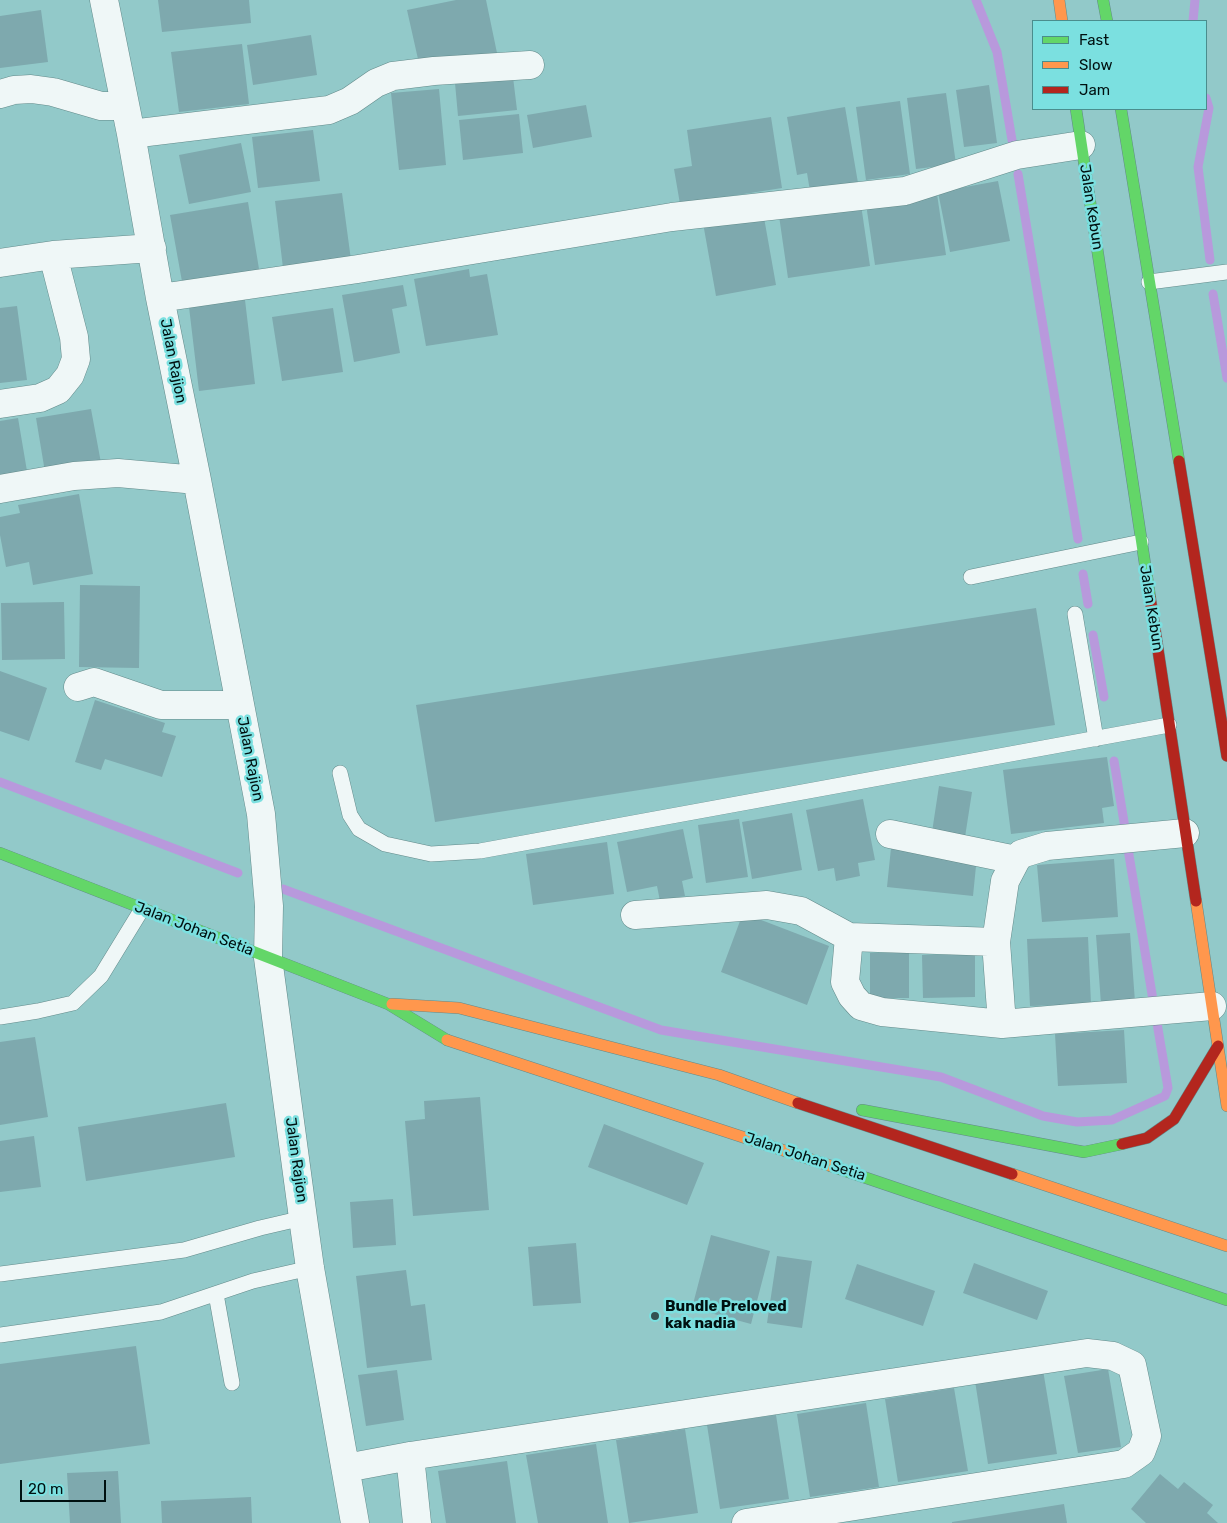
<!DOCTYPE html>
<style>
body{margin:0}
#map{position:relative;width:1227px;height:1523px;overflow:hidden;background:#92c9c9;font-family:Rubik,sans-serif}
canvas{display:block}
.legend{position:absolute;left:1032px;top:20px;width:175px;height:90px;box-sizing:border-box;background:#7be0e0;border:1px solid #4a8d8d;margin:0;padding:6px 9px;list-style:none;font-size:15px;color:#001010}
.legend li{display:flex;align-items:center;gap:10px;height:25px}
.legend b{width:25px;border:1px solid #4a8d8d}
.scale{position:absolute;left:20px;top:1480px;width:86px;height:22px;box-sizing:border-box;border:2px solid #001010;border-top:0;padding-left:6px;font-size:15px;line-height:18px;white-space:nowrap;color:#001010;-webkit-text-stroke:4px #7be0e0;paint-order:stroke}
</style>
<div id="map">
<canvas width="1227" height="1523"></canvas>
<ul class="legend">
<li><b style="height:6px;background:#63d668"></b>Fast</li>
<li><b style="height:6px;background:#ff974d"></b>Slow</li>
<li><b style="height:6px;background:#b3261e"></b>Jam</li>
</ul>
<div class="scale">20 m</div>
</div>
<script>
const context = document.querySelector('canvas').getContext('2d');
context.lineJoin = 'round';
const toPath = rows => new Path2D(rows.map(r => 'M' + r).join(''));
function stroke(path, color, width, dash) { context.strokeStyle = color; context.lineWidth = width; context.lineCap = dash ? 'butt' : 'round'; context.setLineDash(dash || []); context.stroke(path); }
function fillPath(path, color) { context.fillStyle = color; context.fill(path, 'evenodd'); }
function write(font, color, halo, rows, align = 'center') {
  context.font = font + ' Rubik,sans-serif'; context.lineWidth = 5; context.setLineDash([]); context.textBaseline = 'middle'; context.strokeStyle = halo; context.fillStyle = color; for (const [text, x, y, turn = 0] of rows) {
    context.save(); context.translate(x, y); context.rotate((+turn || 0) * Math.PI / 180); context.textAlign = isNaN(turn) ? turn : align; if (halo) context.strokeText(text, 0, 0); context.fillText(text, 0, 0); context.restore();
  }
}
const stream = toPath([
 [976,0,997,52,1012,140],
 [1193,21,1195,0],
 [1206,98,1209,108,1198,167,1210,260],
 [1018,174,1078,539],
 [1213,294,1227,378],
 [1083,574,1088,604],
 [1093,635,1104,697],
 [1114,761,1125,828],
 [0,782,238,873],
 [1128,849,1153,1000],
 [283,889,661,1030,941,1077,1043,1116,1077,1122,1112,1120,1165,1096,1168,1088,1157,1023]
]);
const building = toPath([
 [158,0,249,0,251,23,162,32],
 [456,0,486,0,497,53,420,68,407,10],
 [41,10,48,62,0,68,0,16],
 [311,35,317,75,253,85,247,45],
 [242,44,249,104,179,112,171,52],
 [513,77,517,110,458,116,455,83],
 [989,85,997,143,964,147,956,90],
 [439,89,446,165,399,170,391,93],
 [946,93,956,164,916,169,907,98],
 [900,101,910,174,866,180,856,107],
 [586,105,592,137,533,148,527,115],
 [845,107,858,183,810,191,807,173,797,175,787,117],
 [519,114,523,153,463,160,459,120],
 [771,117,782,188,680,204,674,169,692,166,687,130],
 [313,130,320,181,258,188,252,137],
 [241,143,251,192,189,204,179,155],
 [998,181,1010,241,950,252,938,192],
 [342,193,351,260,283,268,275,201],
 [937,194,946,255,875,265,866,204],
 [860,198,870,266,788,278,778,209],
 [248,202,260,275,183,287,170,215],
 [763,212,776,285,716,296,703,223],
 [469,269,470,277,487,274,498,335,426,346,414,279],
 [403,285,407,306,392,309,400,353,354,362,342,295],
 [245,300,255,384,199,391,189,307],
 [17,306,27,380,0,383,0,308],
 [333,308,343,372,282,381,272,317],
 [91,409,101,463,45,472,36,418],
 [18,418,28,477,0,482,0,421],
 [79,494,93,574,33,585,29,562,6,567,0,535,0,517,20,513,18,505],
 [80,585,140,586,139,668,79,667],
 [64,602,65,659,2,660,1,603],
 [1036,608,1055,725,435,822,416,705],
 [0,671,47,688,29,741,0,731],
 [95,700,165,723,162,732,176,736,162,777,105,759,101,770,75,762],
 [1107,757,1114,806,1102,808,1104,823,1011,834,1003,770],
 [939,786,972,792,965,837,932,832],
 [863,799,875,860,858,863,860,876,836,881,834,868,818,871,806,810],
 [792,813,802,870,752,879,742,822],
 [739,819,748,877,706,883,698,825],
 [683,829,693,878,682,881,685,896,660,901,657,886,627,892,617,842],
 [607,842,614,894,533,905,526,854],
 [891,848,977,856,973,896,887,887],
 [1114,859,1118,917,1042,922,1037,865],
 [743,913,829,946,807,1005,721,972],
 [1130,933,1135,1002,1101,1004,1096,935],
 [1088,937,1091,1004,1030,1006,1027,939],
 [870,953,909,953,909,998,870,998],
 [975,954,975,997,923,998,922,955],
 [1124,1030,1127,1083,1058,1086,1055,1034],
 [35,1037,48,1117,0,1125,0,1042],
 [480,1097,489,1210,413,1216,405,1121,425,1119,424,1101],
 [226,1103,235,1157,86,1181,78,1127],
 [604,1124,704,1163,687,1205,588,1167],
 [34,1136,41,1187,0,1192,0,1141],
 [393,1199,396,1245,353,1248,350,1202],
 [711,1235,770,1251,751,1324,692,1308],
 [576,1243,581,1303,533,1306,528,1247],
 [777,1256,812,1261,802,1328,767,1323],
 [974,1263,1048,1291,1037,1320,963,1293],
 [857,1264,935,1291,923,1326,845,1299],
 [406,1270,411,1306,425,1304,432,1360,367,1368,356,1276],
 [136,1346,150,1444,0,1464,0,1364],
 [1108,1369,1121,1447,1078,1453,1064,1376],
 [397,1370,404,1420,366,1426,358,1375],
 [1043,1370,1057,1454,988,1464,975,1381],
 [954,1388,968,1471,898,1482,885,1399],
 [866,1403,879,1487,810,1497,797,1414],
 [776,1415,789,1499,720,1509,707,1425],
 [685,1429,698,1513,629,1523,616,1440],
 [596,1444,608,1523,538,1523,526,1455],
 [507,1461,516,1523,446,1523,438,1471],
 [118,1471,121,1523,70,1523,67,1473],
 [1160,1474,1178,1489,1184,1482,1213,1505,1207,1513,1218,1523,1146,1523,1131,1509],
 [251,1497,252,1523,162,1523,161,1501],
 [1064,1504,1067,1523,952,1523,952,1522]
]);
const lane = toPath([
 [1149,282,1227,272],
 [971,577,1141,542],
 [1075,614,1096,739],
 [340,773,350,815,359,829,385,844,431,854,480,851,1169,725],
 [0,1017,38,1011,73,1003,101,976,142,909],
 [0,1274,184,1250,260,1228,303,1218],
 [216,1294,232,1383],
 [0,1335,161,1312,253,1281,310,1268]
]);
const street = toPath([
 [104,0,131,134,160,298,197,480,261,814,269,906,268,958,303,1218,310,1268,355,1523],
 [0,94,14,90,31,89,53,92,101,106,125,106],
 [131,134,329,110,350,101,376,83,393,76,434,71,530,65],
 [0,263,53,255,152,248],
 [160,298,358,269,672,217,905,191,1017,155,1081,145],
 [0,404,40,398,58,390,70,375,76,359,74,337,53,255],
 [0,489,74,476,118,473,197,480],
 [78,687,94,682,161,705,240,705],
 [1185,833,1047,846,1021,854,1016,860,1005,881,996,942,1002,1024,1212,1006],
 [890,834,1016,860],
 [635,915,767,905,801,911,849,937],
 [996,942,849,937,845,982,852,996,861,1006,882,1012,1002,1024],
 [410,1456,417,1523],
 [346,1468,410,1456,1087,1353,1113,1356,1132,1365,1147,1436,1141,1452,1124,1464,746,1523]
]);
const fast = toPath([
 [1103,0,1107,21],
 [1076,109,1150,597],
 [1121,109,1179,461],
 [0,853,388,1004,447,1040],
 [862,1110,1084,1152,1122,1144],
 [831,1166,1227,1300]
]);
const slow = toPath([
 [1059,0,1062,21],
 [1196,901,1227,1106],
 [392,1004,459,1008,719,1075,798,1103],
 [447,1040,831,1166],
 [1012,1174,1227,1246]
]);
const jam = toPath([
 [1179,461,1227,756],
 [1150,597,1196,901],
 [798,1103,1012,1174],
 [1122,1144,1147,1138,1174,1119,1218,1046]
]);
const markers = [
 [655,1316,5,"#335151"]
];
const streetNames = [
 ["Jalan Kebun",1091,207,81],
 ["Jalan Rajion",173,361,79],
 ["Jalan Kebun",1151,608,81],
 ["Jalan Rajion",250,759,79],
 ["Jalan Johan Setia",194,929,21],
 ["Jalan Johan Setia",805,1157,18],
 ["Jalan Rajion",296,1160,82]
];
const poiNames = [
 ["Bundle Preloved",665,1307],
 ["kak nadia",665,1324]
];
stroke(stream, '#b899dc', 9);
fillPath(building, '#7ea9ae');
stroke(lane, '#628a8a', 16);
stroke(street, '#628a8a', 29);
stroke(fast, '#628a8a', 12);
stroke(slow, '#628a8a', 12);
stroke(jam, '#628a8a', 12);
stroke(lane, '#eff7f7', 15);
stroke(street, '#eff7f7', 28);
stroke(fast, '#63d668', 11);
stroke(slow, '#ff974d', 11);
stroke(jam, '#b3261e', 11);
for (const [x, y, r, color] of markers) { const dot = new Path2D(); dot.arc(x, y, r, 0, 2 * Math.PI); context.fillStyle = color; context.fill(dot); stroke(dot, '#7be0e0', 2); }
write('15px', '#001010', '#7be0e0', streetNames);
write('bold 15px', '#001010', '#7be0e0', poiNames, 'left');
</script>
